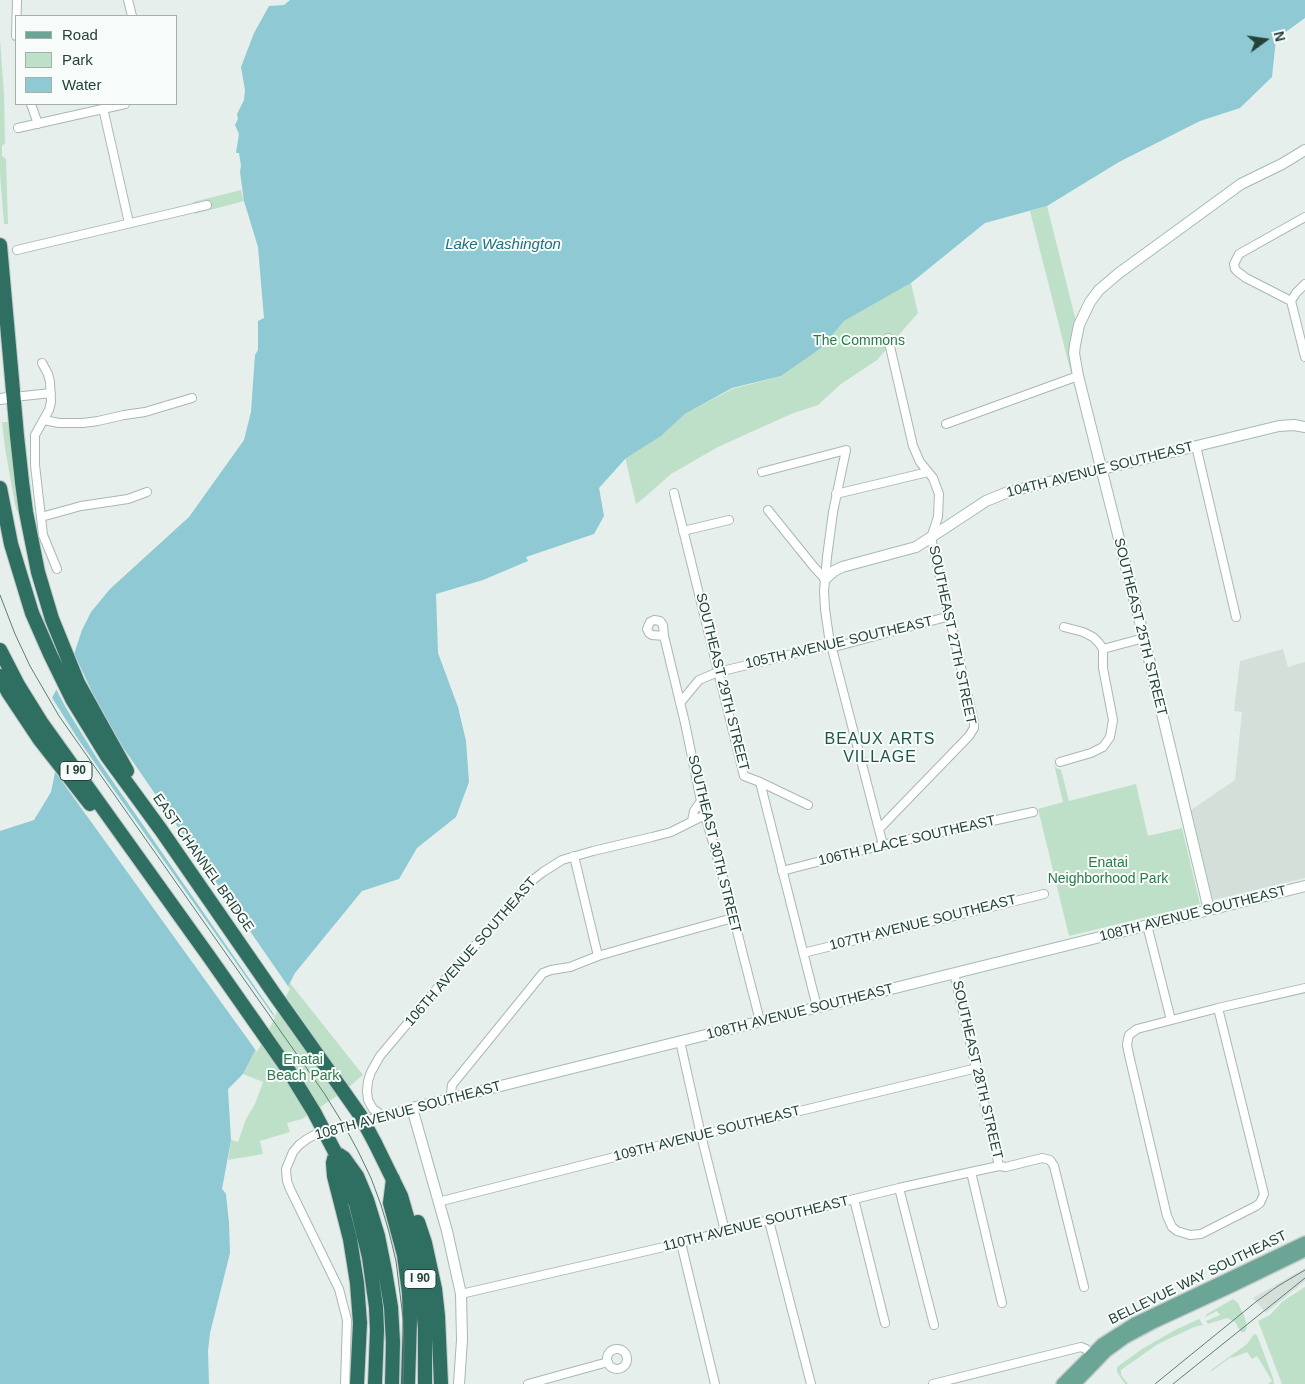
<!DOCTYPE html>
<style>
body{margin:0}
#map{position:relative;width:1305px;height:1384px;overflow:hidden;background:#e6efeb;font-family:Arial,sans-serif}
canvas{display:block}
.legend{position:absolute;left:15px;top:15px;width:162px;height:90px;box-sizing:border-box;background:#f7fbf9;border:1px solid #a3b1ad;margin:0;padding:6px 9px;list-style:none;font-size:15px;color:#24423a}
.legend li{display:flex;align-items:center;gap:10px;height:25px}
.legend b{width:25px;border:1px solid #a3b1ad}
.north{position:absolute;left:1240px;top:15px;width:50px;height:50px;-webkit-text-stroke:4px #f7fbf9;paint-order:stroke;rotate:76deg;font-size:14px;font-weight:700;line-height:20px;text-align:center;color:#24423a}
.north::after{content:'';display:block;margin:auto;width:18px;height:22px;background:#24423a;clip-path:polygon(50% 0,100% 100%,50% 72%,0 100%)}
</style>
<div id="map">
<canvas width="1305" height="1384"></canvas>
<ul class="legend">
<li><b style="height:6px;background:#6aa596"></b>Road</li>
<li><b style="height:14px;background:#bfe0c8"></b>Park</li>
<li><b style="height:14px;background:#8ec9d4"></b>Water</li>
</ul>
<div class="north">N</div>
</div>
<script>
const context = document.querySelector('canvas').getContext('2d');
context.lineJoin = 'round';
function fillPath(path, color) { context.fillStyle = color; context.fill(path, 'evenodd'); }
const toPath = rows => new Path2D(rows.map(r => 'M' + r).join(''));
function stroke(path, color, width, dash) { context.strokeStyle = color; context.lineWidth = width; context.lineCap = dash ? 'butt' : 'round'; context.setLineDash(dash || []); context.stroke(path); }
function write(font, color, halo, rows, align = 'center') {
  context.font = font + ' Arial,sans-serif'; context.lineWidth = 4; context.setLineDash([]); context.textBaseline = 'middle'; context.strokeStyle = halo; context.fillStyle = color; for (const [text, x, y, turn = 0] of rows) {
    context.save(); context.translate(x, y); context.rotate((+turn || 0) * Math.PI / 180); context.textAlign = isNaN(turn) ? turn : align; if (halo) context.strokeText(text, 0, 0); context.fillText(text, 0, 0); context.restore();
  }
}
const built = toPath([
 [1283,649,1288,667,1305,662,1305,878,1213,900,1191,810,1235,780,1242,712,1234,711,1240,661],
 [1305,1268,1305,1281,1266,1313,1253,1298]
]);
const green = toPath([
 [0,38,4,95,5,143,2,146,2,156,6,159,8,224,4,224,0,173],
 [241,190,244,201,195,214,193,202],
 [1047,206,1078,329,1074,371,1071,373,1030,211],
 [911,283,918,313,877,360,841,384,818,405,791,414,718,447,671,474,645,497,636,504,625,457,661,436,685,414,732,389,781,376,820,347,844,321],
 [2,422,12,422,21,510,17,511,15,505,5,448],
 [1054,764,1056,768,1061,770,1069,801,1136,784,1148,836,1182,828,1200,904,1069,936,1038,809,1063,802],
 [290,983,363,1075,343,1092,302,1119,287,1123,290,1132,260,1141,263,1154,228,1160,231,1140,238,1142,246,1119,255,1104,263,1082,243,1074],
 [1305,1287,1305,1384,1282,1384,1258,1321,1270,1315,1283,1301],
 [1233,1299,1238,1303,1245,1318,1247,1327,1245,1332,1241,1332,1235,1322,1227,1318,1208,1324,1206,1321,1220,1315,1217,1311,1205,1317,1207,1314],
 [1199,1319,1203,1325,1194,1327,1158,1344,1121,1370,1121,1375,1128,1384,1125,1384,1117,1372,1117,1367,1142,1349,1175,1330],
 [1254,1334,1257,1335,1273,1378,1274,1384,1268,1384,1272,1381,1257,1356,1252,1359,1247,1352,1232,1358,1231,1357,1212,1371,1211,1370,1247,1344]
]);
const water = toPath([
 [290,0,1305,0,1305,18,1276,39,1272,77,1240,108,1200,121,1119,162,1047,206,985,223,911,283,844,321,821,348,781,376,732,388,685,414,661,436,626,458,599,488,604,516,594,534,526,557,528,561,483,580,436,594,438,653,458,707,466,741,469,782,456,817,417,848,399,879,362,891,295,973,243,1074,228,1089,231,1140,222,1189,226,1194,229,1223,230,1253,210,1333,208,1351,209,1384,0,1384,0,831,34,820,51,792,61,744,51,700,74,654,82,630,91,612,110,589,189,517,244,440,251,412,255,355,258,350,258,321,264,318,258,247,244,201,240,172,241,166,239,153,236,153,239,134,235,125,238,119,237,114,244,100,245,90,241,67,254,33,269,6,284,5]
]);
const pier = toPath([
 [73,651,93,694,122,746,290,989,275,1016,98,760,66,708,55,687],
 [51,696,78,739,275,1018,257,1052,53,769,59,744,49,701]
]);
const street = toPath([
 [128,0,132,16],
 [16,36,17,0],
 [31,104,38,124],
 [103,108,129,223],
 [18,128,125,104],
 [17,250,207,205],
 [1291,301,1246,278,1238,272,1235,269,1234,264,1239,254,1305,217],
 [1291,301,1305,357],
 [1291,301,1296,293,1305,284],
 [42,363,48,374,50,382,51,402,49,410,35,435,35,465,43,535,57,569],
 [14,397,51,393],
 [44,420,59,423,83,423,98,421,124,415,145,412,192,398],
 [946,424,1078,376],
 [1196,446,1236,617],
 [762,472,846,450,833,512,827,557,824,591,825,609,829,637,883,845],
 [674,493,744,776,760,782,817,1007],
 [836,494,928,472],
 [768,510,814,567,825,579],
 [41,517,81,506,128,499,147,492],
 [683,531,729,520],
 [664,636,652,635,649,633,647,629,650,622,654,620,660,621,663,625,664,636,685,723,701,801,726,888,760,1021],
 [1103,649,1144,638],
 [680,703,699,680,718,672,831,645,838,646,950,616],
 [1060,762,1091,753,1103,747,1110,737,1113,720,1103,668,1103,649,1099,643,1093,637,1083,632,1064,627],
 [760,782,808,805],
 [692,821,694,811,701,801],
 [879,829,969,736,974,728,974,723,931,538,938,517,939,494,933,478,920,462,913,446,888,338],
 [574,856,598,956],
 [782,871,883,845,1033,812],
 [1147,925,1171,1020],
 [803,953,1044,894],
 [954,973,999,1166],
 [1218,1008,1264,1194,1260,1203,1256,1206,1201,1234,1190,1235,1177,1231,1172,1227,1167,1216,1129,1055,1127,1045,1128,1039,1129,1035,1137,1029,1218,1008,1305,988],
 [680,1041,701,1135,725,1231],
 [453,1098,451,1093,452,1085,543,973,551,970,570,967,598,956,650,941,733,918],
 [382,1115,373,1109,368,1100,367,1091,368,1081,371,1072,380,1056,434,992,533,880,543,872,562,860,593,851,652,837,671,832,705,815],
 [971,1172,1002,1303],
 [899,1188,934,1325],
 [854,1199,885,1323],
 [438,1202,701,1135,977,1068],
 [769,1221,811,1384],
 [681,1243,715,1384],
 [461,1294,681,1243,725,1231,899,1188,971,1172,999,1166,1006,1167,1042,1158,1050,1160,1054,1166,1084,1287],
 '607 1359a10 10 0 1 1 20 0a10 10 0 1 1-20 0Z',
 [345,1384,347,1320,339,1289,290,1189,287,1181,286,1169,293,1152,299,1145,307,1139,316,1134,412,1108],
 [528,1384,608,1362],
 [933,1384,1081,1347,1086,1349,1094,1358]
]);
const secondary = toPath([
 [0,399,14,397],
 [825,579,834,571,842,567,916,547,986,501,1008,492,1279,426,1294,425,1305,427],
 [1209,910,1144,638,1078,376,1074,353,1075,345,1079,325,1090,302,1099,290,1119,273,1241,184,1282,164,1305,150],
 [459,1384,462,1340,461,1294,447,1231,412,1108,1305,886]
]);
const primary = toPath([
 [1062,1384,1102,1344,1135,1323,1305,1242],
 [1075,1384,1107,1351,1125,1338,1153,1323,1233,1286,1305,1251]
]);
const highway = toPath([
 [0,245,17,436,22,482,26,512,38,572,52,619,78,683,127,771],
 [0,488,11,544,32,613,50,654,72,699,107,756,161,830,275,995,341,1088],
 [0,650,18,685,41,722,210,958,287,1068],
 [0,676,8,692,40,740,90,804],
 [375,1143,401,1196,414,1241,422,1294,425,1329,425,1384],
 [335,1152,344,1158,357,1176,367,1200,378,1236,385,1271,391,1307,393,1342,392,1384],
 [335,1155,333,1163,334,1176,350,1239,357,1283,360,1323,357,1384],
 [340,1162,356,1204,369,1257,376,1307,377,1330,375,1384],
 [393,1179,390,1203,404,1255,409,1293,410,1320,408,1384],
 [418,1222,425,1243,435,1289,438,1316,441,1384]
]);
const tram = toPath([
 [0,595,15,634,30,666,59,716,324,1093,345,1127,358,1151,371,1178,381,1205,389,1232,396,1261,403,1318,404,1347,403,1384],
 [1155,1384,1257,1301,1278,1286,1305,1270],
 [1173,1384,1305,1278]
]);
const highwayBridge = toPath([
 [287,1068,314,1112,335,1152],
 [341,1088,360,1115,375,1143]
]);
const shields = [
 [76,771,32],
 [420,1279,32]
];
const shieldNames = [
 ["I 90",76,771],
 ["I 90",420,1279]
];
const parkNames = [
 ["The Commons",859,341],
 ["Enatai",1108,863],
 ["Neighborhood Park",1108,879],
 ["Enatai",303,1060],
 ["Beach Park",303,1076]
];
const streetNames = [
 ["104TH AVENUE SOUTHEAST",1100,470,-14],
 ["SOUTHEAST 25TH STREET",1140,627,76],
 ["SOUTHEAST 27TH STREET",952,635,78],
 ["105TH AVENUE SOUTHEAST",839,643,-13],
 ["SOUTHEAST 29TH STREET",722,682,76],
 ["106TH PLACE SOUTHEAST",907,841,-13],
 ["SOUTHEAST 30TH STREET",714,844,76],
 ["EAST CHANNEL BRIDGE",203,863,55],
 ["108TH AVENUE SOUTHEAST",1193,914,-14],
 ["107TH AVENUE SOUTHEAST",923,923,-14],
 ["106TH AVENUE SOUTHEAST",471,952,-49],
 ["108TH AVENUE SOUTHEAST",800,1012,-14],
 ["SOUTHEAST 28TH STREET",977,1070,77],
 ["108TH AVENUE SOUTHEAST",408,1111,-15],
 ["109TH AVENUE SOUTHEAST",707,1134,-14],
 ["110TH AVENUE SOUTHEAST",756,1224,-14],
 ["BELLEVUE WAY SOUTHEAST",1198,1278,-26]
];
const waterNames = [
 ["Lake Washington",503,245]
];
const quarterNames = [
 ["BEAUX ARTS",880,740],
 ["VILLAGE",880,758]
];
fillPath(built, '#d4dfda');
fillPath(green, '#bfe0c8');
fillPath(water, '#8ec9d4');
fillPath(pier, '#e6efeb');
stroke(street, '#a8b8b2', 10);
stroke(secondary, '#a4bbb3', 12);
stroke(primary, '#c2cac8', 14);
stroke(highway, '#c2cac8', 16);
stroke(street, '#fff', 8);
stroke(secondary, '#fff', 10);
stroke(primary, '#6aa596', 11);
stroke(highway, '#2f6f62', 14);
stroke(tram, '#5f7d75', 1);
stroke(highwayBridge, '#c2cac8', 16, []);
stroke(highwayBridge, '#2f6f62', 14);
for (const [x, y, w] of shields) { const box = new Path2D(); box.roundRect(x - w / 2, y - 9.5, w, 19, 4); context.fillStyle = '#f7fbf9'; context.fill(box); stroke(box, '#24423a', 1); }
write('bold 12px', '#24423a', null, shieldNames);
write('14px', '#2d7a4b', '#f7fbf9', parkNames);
write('14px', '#24423a', '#f7fbf9', streetNames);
write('italic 15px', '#1c6f80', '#f7fbf9', waterNames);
context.letterSpacing = '1px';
write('16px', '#1f5548', '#f7fbf9', quarterNames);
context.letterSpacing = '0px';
</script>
